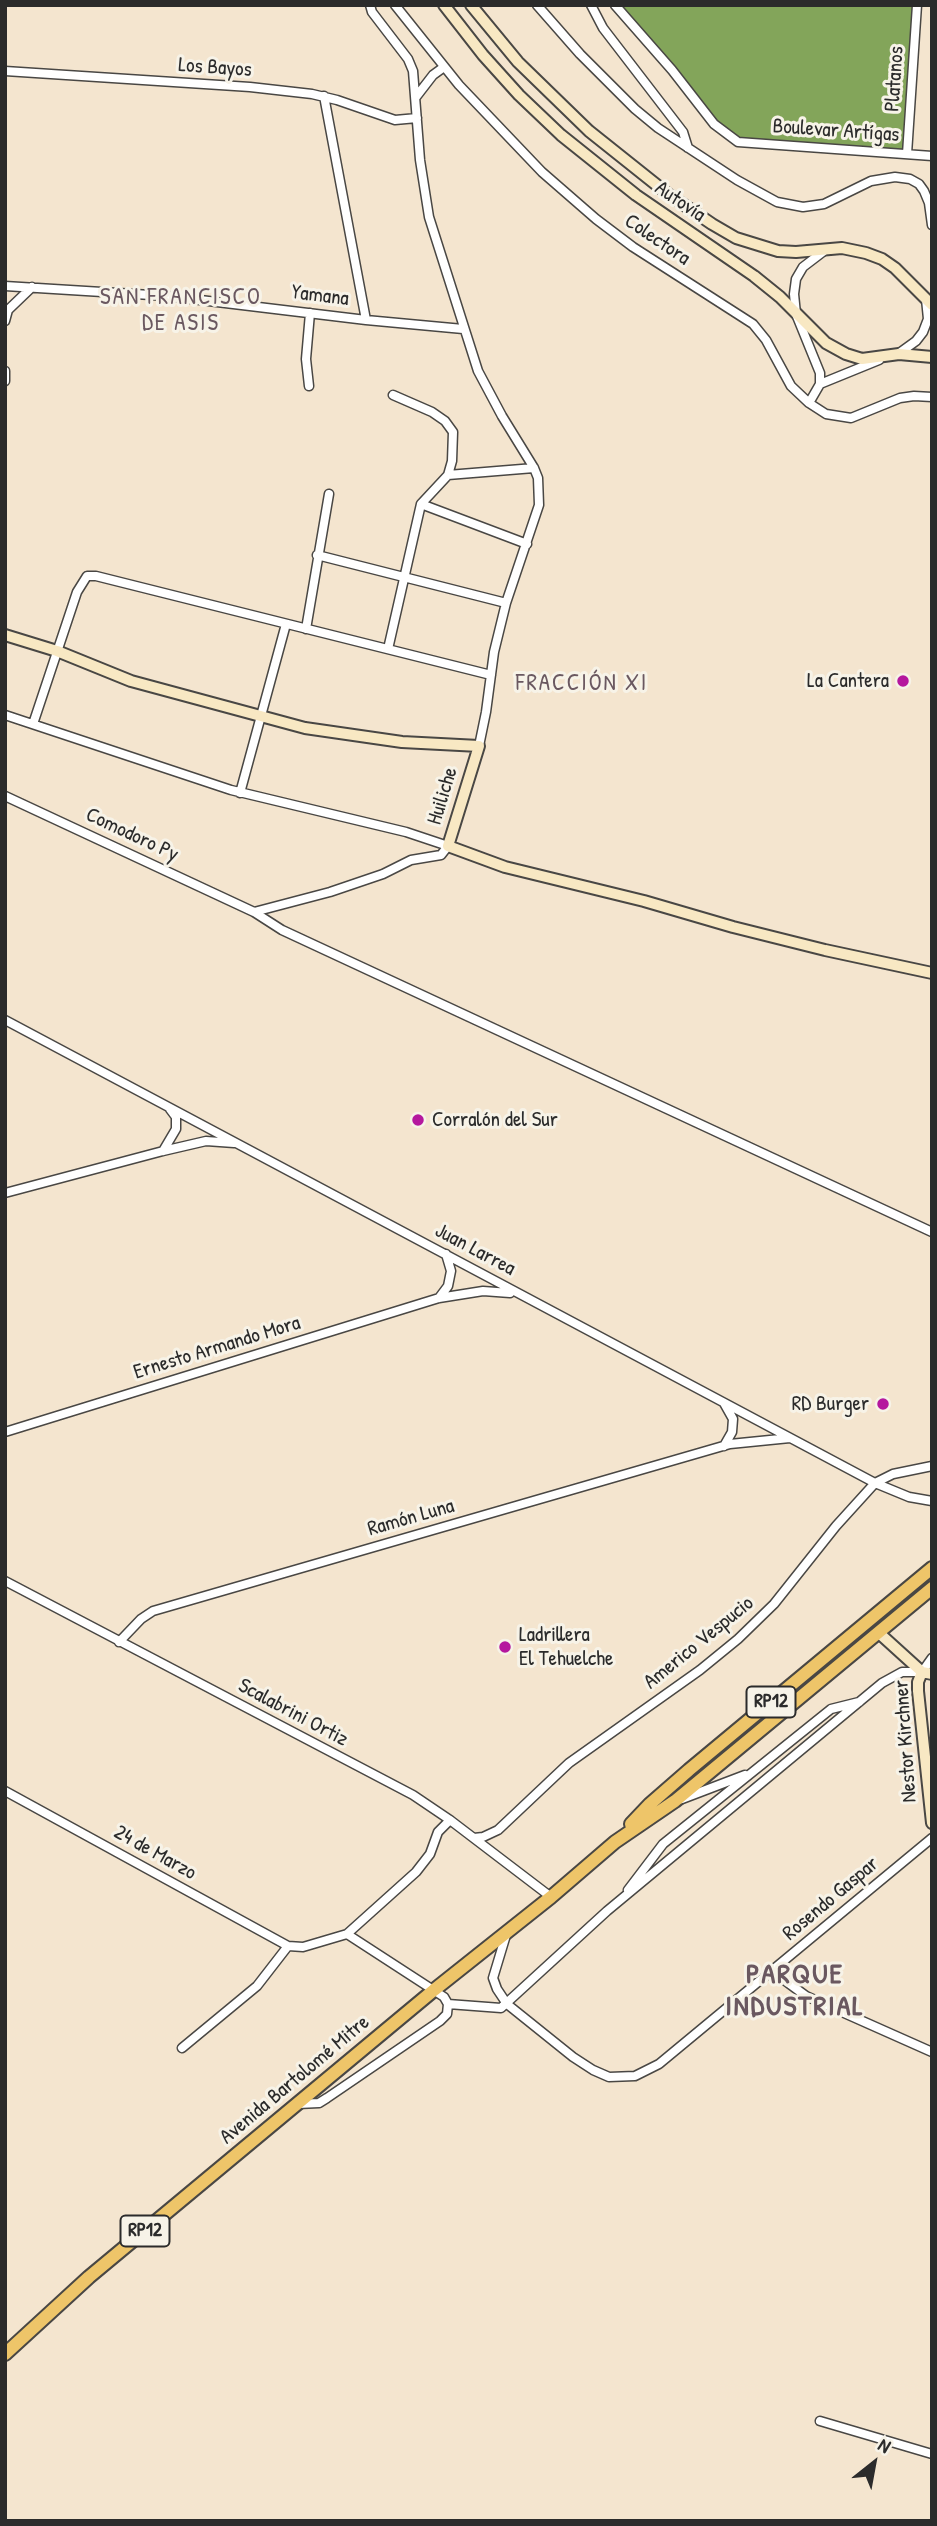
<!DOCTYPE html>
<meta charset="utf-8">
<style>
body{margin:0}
#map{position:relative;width:937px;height:2526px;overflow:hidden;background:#f4e5cf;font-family:"Patrick Hand",sans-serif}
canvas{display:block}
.frame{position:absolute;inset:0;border:7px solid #2b2b2b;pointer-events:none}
.north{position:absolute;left:839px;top:2428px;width:70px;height:70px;-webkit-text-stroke:5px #f7f3e8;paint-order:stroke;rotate:31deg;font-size:19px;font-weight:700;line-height:28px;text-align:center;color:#2b2b2b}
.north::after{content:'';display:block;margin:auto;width:24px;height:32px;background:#2b2b2b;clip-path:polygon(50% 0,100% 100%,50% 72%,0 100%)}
</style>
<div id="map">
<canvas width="937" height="2526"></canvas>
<div class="frame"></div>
<div class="north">N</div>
</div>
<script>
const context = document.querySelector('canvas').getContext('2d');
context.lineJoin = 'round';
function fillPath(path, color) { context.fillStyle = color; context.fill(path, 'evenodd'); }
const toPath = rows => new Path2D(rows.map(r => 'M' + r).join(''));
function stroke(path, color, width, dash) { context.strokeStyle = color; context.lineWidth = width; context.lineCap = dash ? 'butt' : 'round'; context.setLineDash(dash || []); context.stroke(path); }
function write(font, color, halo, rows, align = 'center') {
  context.font = font + ' "Patrick Hand",sans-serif'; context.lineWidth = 6; context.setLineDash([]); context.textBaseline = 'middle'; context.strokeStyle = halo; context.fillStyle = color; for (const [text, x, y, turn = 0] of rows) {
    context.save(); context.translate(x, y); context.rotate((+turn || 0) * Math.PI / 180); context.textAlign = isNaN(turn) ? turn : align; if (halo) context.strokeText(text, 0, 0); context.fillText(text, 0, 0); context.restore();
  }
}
const forest = toPath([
 [615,5,917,5,907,154,731,138]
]);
const street = toPath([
 [370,5,372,12,408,59,413,71,420,160,429,217,478,371,502,416,534,468,538,478,539,505,506,603,494,652,486,712,479,746],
 [395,5,459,85,542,172,596,219,633,247,753,324,766,340,791,386,809,403,826,414,851,418,900,398,914,396,932,397],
 [537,5,580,54,635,109,658,128,737,180,777,202,803,207,824,204,871,181,895,177,910,179,919,184,924,191,929,203,932,225],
 [591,5,603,28,683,132,688,148],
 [615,5,672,70,714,124,738,142,932,156],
 [5,71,250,87,312,94,337,100,395,120,417,118],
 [324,96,366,320],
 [416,97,433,75,444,67],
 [907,154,917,5],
 [5,286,167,296,366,320,463,329],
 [5,321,8,310,32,287],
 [898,354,916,341,923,332,928,319,926,299],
 [5,371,5,381],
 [820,384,879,360],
 [309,386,306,359,310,313],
 [809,403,820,384,820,373,796,314,794,294,796,279,803,267,824,251],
 [448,475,534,468],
 [421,504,527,544],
 [317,555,506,603],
 [306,629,329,494],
 [388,649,421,504,448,475,452,461,453,432,445,421,432,412,393,395],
 [5,715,231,790,406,832,448,846,441,855,411,860,383,874,330,892,254,912,5,796],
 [33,724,77,592,87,576,96,576,491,675],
 [240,793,286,624],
 [254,912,282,930,932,1232],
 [5,1020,875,1483,909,1497,932,1501],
 [163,1151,176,1129,176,1117,170,1109],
 [5,1193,163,1151,206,1141,234,1143],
 [439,1298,448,1286,451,1271,446,1254],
 [5,1432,439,1298,483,1291,510,1293],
 [724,1446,732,1432,733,1419,724,1403],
 [5,1581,413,1795,450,1820,551,1897],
 [119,1642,141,1619,153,1611,730,1444,790,1438],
 [5,1791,288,1946],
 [682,1799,745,1775],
 [474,1838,483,1837,498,1830,569,1763,700,1670,738,1639,774,1604,836,1526,875,1483,893,1474,932,1466],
 [628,1890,663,1844,831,1709,859,1702],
 [506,1935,493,1978,497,1989,507,2004,573,2057,593,2070,609,2077,635,2076,659,2064,932,1838],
 [772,1971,806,1996,932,2052],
 [448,2004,501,2008,607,1911,882,1683,902,1672,922,1672,932,1658],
 [182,2048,257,1986,288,1946,303,1947,347,1934,416,1872,430,1854,438,1832,450,1820],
 [298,2104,319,2103,327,2098,440,2021,447,2014,448,2004,444,1997,347,1934],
 [820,2421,932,2454]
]);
const secondary = toPath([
 [444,5,483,55,519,95,561,135,636,195,754,276,780,297,826,343,846,354,862,359,899,354,932,357],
 [471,5,518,62,589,131,668,194,712,224,736,238,778,251,796,252,842,248,866,253,882,259,895,268,932,305],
 [5,635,57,651,131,681,305,728,402,742,479,746,448,846,505,867,644,901,733,927,825,950,932,973],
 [879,1633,922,1672,932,1674],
 [922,1672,918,1682,918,1691,932,1823]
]);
const primary = toPath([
 [631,1824,650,1804,689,1770,932,1568],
 [5,2354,89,2277,434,1990,551,1897,615,1842,675,1801,932,1588]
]);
const markers = [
 [903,681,7,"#b5179e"],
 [418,1120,7,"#b5179e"],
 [883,1404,7,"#b5179e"],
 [505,1647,7,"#b5179e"]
];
const shields = [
 [771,1702,49],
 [145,2231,49]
];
const shieldNames = [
 ["RP12",771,1702],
 ["RP12",145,2231]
];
const streetNames = [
 ["Los Bayos",215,68,4],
 ["Platanos",895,79,-86],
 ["Boulevar Artígas",836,131,4],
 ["Autovía",680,202,34],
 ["Colectora",657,240,34],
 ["Yamana",320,296,7],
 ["Huiliche",443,796,-73],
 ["Comodoro Py",132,835,25],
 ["Juan Larrea",475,1250,28],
 ["Ernesto Armando Mora",217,1348,-17],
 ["Ramón Luna",411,1518,-16],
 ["Americo Vespucio",699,1643,-39],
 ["Scalabrini Ortiz",293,1713,28],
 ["Nestor Kirchner",906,1741,-94],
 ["24 de Marzo",155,1853,29],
 ["Rosendo Gaspar",831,1899,-40],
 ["Avenida Bartolomé Mitre",295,2080,-40]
];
const poiNames = [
 ["La Cantera",889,681],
 ["Corralón del Sur",432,1120,"left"],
 ["RD Burger",869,1404],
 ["Ladrillera",519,1635,"left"],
 ["El Tehuelche",519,1659,"left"]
];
const neighbourhoodNames = [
 ["SAN FRANCISCO",181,298],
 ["DE ASIS",181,324],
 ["FRACCIÓN XI",582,684]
];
const districtNames = [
 ["PARQUE",795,1976],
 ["INDUSTRIAL",795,2008]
];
fillPath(forest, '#83a55a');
stroke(street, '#494744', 11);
stroke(secondary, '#494744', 14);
stroke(primary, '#494744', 16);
stroke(street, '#fff', 8);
stroke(secondary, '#f8e8c3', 10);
stroke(primary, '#eec569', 12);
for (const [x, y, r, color] of markers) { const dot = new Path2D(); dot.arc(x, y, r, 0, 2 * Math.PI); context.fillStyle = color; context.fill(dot); stroke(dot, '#f7f3e8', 2.5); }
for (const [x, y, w] of shields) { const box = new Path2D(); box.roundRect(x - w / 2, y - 15.5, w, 31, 5); context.fillStyle = '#f7f3e8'; context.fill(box); stroke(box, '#2b2b2b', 2); }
write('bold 19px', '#2b2b2b', null, shieldNames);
write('21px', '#2b2b2b', '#f7f3e8', streetNames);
write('21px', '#2b2b2b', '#f7f3e8', poiNames, 'right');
context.letterSpacing = '2px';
write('23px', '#6a5860', '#f7f3e8', neighbourhoodNames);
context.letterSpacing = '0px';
context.letterSpacing = '2px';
write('bold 28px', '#6a5860', '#f7f3e8', districtNames);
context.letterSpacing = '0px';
</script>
